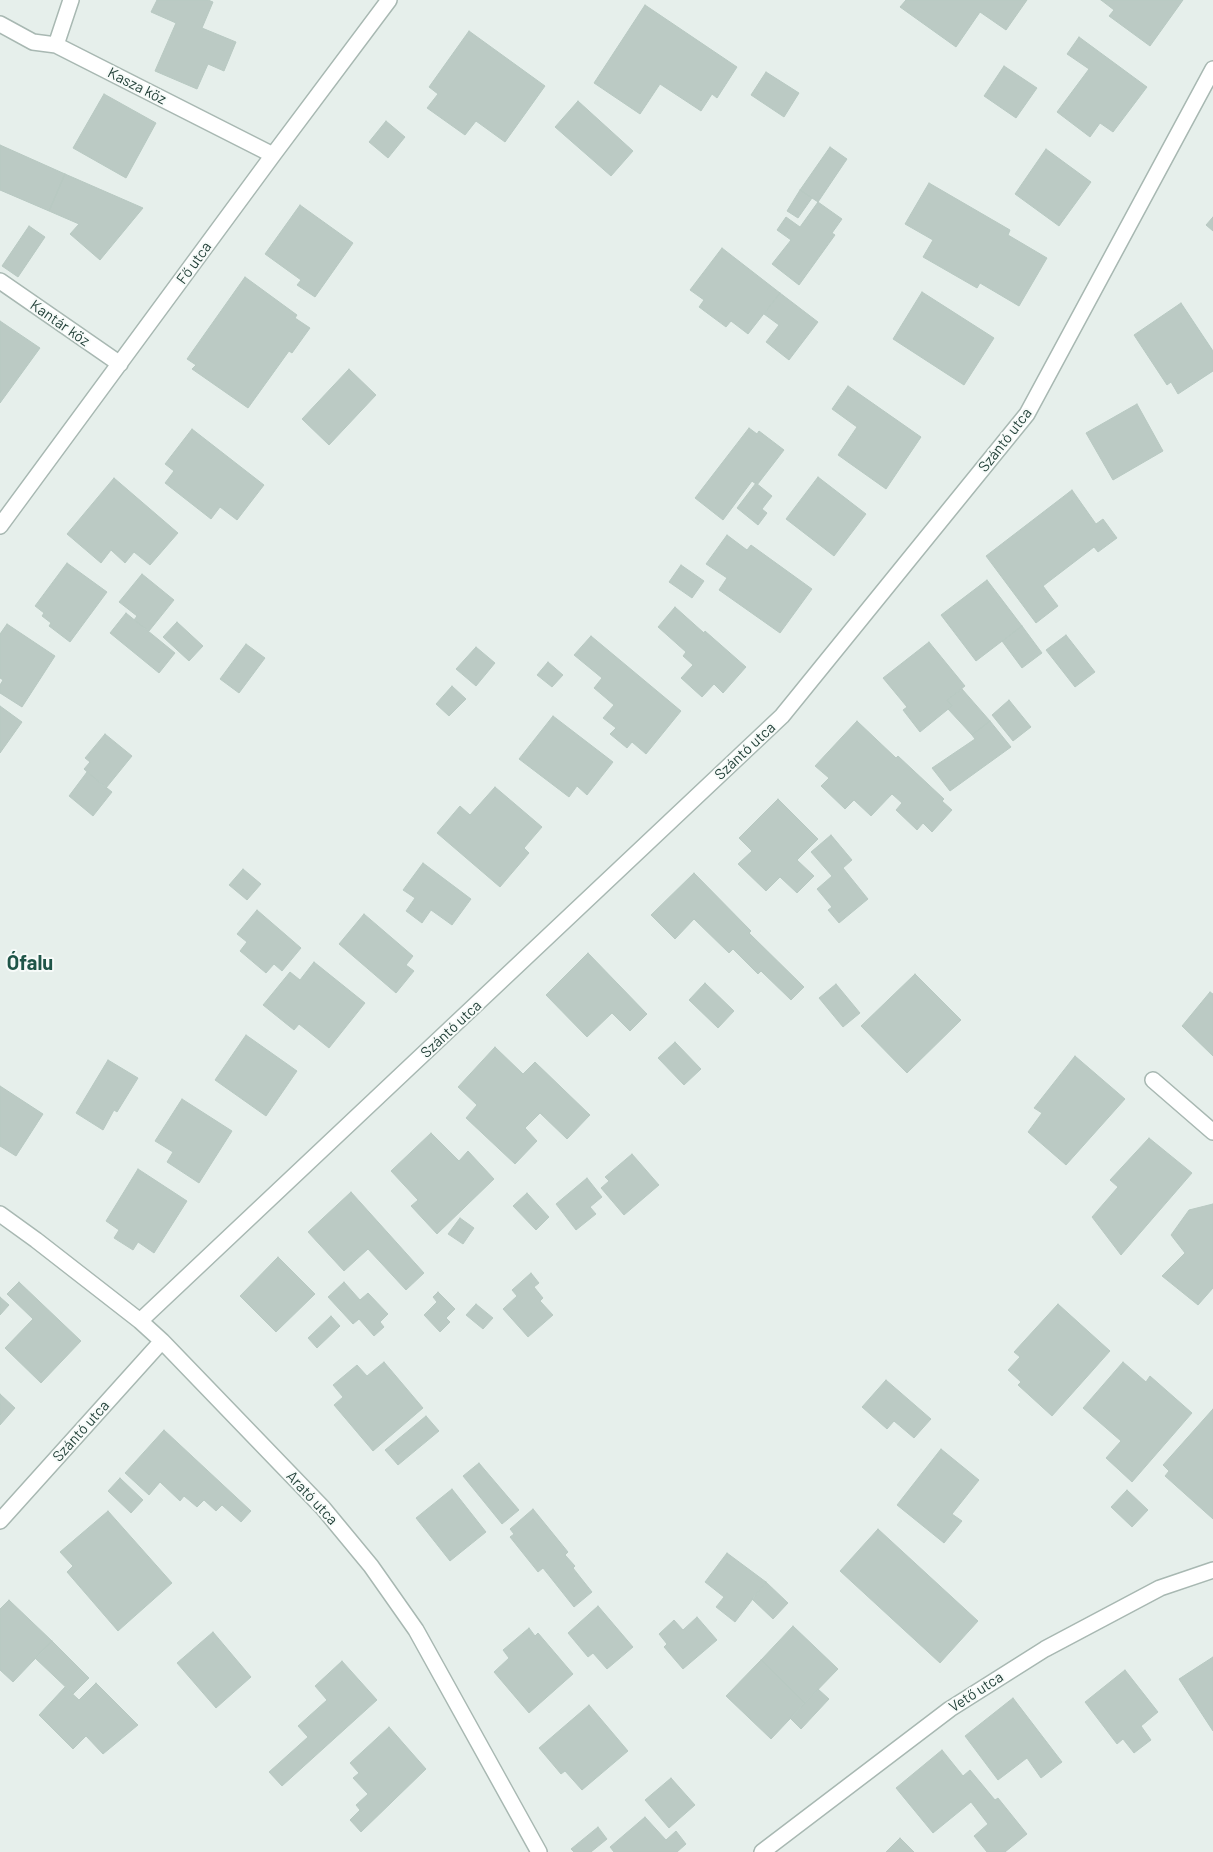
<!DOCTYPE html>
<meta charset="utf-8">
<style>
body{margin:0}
canvas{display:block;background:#e6efeb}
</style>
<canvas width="1213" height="1852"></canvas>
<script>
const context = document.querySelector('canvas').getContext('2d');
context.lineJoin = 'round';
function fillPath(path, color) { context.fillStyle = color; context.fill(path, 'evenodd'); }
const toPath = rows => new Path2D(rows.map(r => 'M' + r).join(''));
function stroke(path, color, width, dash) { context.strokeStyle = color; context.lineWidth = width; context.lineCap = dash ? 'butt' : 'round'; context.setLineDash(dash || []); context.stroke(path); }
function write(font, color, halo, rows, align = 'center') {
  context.font = font + ' Barlow,sans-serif'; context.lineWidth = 4; context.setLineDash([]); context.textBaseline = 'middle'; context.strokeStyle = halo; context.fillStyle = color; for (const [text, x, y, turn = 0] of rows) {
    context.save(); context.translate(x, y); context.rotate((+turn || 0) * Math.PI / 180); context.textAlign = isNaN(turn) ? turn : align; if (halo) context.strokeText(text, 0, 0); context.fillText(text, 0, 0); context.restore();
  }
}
const building = toPath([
 [157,0,208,0,213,2,202,28,236,42,224,71,208,64,197,89,155,71,176,23,151,12,157,0],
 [906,0,1027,0,1006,30,980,12,956,47,900,7,906,0],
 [1101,0,1183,0,1150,46,1109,16,1114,10,1101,0],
 [645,5,737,67,717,98,712,94,701,111,660,84,640,114,594,83,645,5],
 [469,31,545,86,505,142,476,121,465,135,427,108,438,94,429,87,469,31],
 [1079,37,1147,87,1113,132,1100,123,1090,137,1057,112,1089,69,1067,54,1079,37],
 [1004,66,1037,88,1016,118,984,96,1004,66],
 [766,72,799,93,784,117,751,95,766,72],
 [104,94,156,123,126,178,73,148,104,94],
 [578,101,633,151,611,176,555,127,578,101],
 [386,121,405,137,388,158,369,142,386,121],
 [0,145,65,174,49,211,0,190,0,145],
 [830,147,847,159,818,202,800,190,830,147],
 [1046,149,1091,182,1059,226,1015,194,1046,149],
 [65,174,143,208,100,260,70,234,79,224,49,211,65,174],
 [929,183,1010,230,1008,235,1047,258,1019,306,980,283,977,288,923,257,933,240,905,224,929,183],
 [800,190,812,198,798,218,787,211,800,190],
 [818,202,842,219,832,233,835,235,799,285,772,264,791,240,777,230,786,217,800,227,818,202],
 [300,205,353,243,315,297,297,285,301,280,265,254,300,205],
 [1213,217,1213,231,1206,225,1213,217],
 [29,226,45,237,18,277,2,266,29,226],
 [722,248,780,293,748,334,731,321,726,327,699,307,704,300,690,290,722,248],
 [245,277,297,315,295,318,310,328,292,353,289,351,248,408,192,369,196,365,187,359,245,277],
 [922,292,994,338,964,385,893,339,922,292],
 [780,293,818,322,789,360,766,342,779,325,764,314,780,293],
 [1181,303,1213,351,1213,371,1178,394,1171,382,1167,385,1134,335,1181,303],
 [0,321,40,348,0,403,0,321],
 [349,369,376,395,329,445,302,419,349,369],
 [848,386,921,437,886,489,838,455,857,427,832,409,848,386],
 [1137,404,1163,451,1113,480,1086,433,1137,404],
 [749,428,757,434,759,431,784,450,757,485,752,481,723,520,695,498,749,428],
 [192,429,264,485,237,520,220,507,211,519,165,483,174,471,165,464,192,429],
 [818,477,866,514,834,556,786,519,818,477],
 [114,478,178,533,150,565,134,552,125,563,111,550,101,563,67,534,114,478],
 [756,483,772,496,762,509,767,513,758,525,737,508,756,483],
 [1072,490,1096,524,1103,519,1117,538,1098,552,1094,547,1043,586,1058,606,1036,623,986,556,1072,490],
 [727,535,747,550,751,545,812,589,780,633,719,590,727,578,706,564,727,535],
 [67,563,107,592,70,642,49,626,51,623,42,616,44,613,35,606,67,563],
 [681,565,704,581,692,598,669,582,681,565],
 [142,574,174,600,149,631,134,620,137,616,119,602,142,574],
 [987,580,1022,626,976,661,941,615,987,580],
 [675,607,704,633,705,631,746,667,723,693,714,684,702,697,681,678,693,665,683,656,686,652,658,627,675,607],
 [126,613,175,653,159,673,110,633,126,613],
 [177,622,203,646,189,661,163,637,177,622],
 [7,624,55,656,22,707,0,693,0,685,3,680,0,678,0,634,7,624],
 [1022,626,1042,653,1022,668,1002,641,1022,626],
 [1066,635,1095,672,1075,687,1046,650,1066,635],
 [591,636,681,711,646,754,632,742,627,748,610,734,616,728,603,718,614,705,594,688,602,678,574,655,591,636],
 [929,642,965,686,947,700,952,706,920,732,903,710,907,707,883,678,929,642],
 [246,644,265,658,239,693,220,679,246,644],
 [476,647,495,663,476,686,456,669,476,647],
 [548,662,563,675,552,687,537,675,548,662],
 [452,686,466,699,449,716,436,704,452,686],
 [962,689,990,721,972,735,948,709,952,706,947,700,962,689],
 [1009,700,1031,727,1013,741,992,715,1009,700],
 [0,706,22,722,0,753,0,706],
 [553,716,613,762,587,795,577,786,569,797,519,759,553,716],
 [857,721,896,758,898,756,944,799,942,801,952,810,932,832,923,823,917,830,896,810,902,803,892,794,871,816,854,800,845,809,821,786,829,778,815,766,857,721],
 [990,721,1011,747,950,791,932,768,975,739,972,735,990,721],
 [105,734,132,756,106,788,84,769,90,762,85,758,105,734],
 [87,772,112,792,93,816,69,796,87,772],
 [495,787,542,827,524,848,529,853,500,887,437,833,460,806,470,815,495,787],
 [778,799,818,839,797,860,814,876,797,893,780,877,766,891,738,864,752,851,739,838,778,799],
 [831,835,852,860,843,868,868,899,839,923,828,910,832,907,817,889,832,876,811,852,831,835],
 [423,863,471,899,452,925,431,910,422,923,406,911,415,898,403,890,423,863],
 [243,869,261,884,247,900,229,885,243,869],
 [694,873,751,931,749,933,804,987,791,1000,761,971,758,974,733,949,729,953,694,919,675,939,651,915,694,873],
 [257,910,301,948,282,971,274,964,266,973,240,951,247,942,237,934,257,910],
 [364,914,413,956,406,965,414,971,396,993,339,944,364,914],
 [588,953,647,1014,630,1031,612,1013,587,1037,546,995,588,953],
 [314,962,365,1003,329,1048,299,1024,294,1030,263,1005,290,972,300,980,314,962],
 [915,974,961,1020,907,1073,861,1026,915,974],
 [705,983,734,1011,718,1028,689,1000,705,983],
 [836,984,860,1013,843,1027,819,998,836,984],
 [1210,992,1213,994,1213,1056,1182,1026,1210,992],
 [246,1035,297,1071,266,1116,215,1080,246,1035],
 [675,1042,701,1069,684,1085,658,1058,675,1042],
 [495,1047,523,1074,535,1062,590,1115,567,1139,540,1113,525,1128,537,1141,515,1164,466,1118,477,1105,458,1087,495,1047],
 [1075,1056,1125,1099,1066,1165,1028,1132,1042,1113,1034,1108,1075,1056],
 [108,1060,138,1078,117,1112,114,1110,103,1130,76,1113,108,1060],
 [0,1086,43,1114,16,1156,0,1146,0,1086],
 [182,1099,232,1131,199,1183,167,1162,173,1152,155,1141,182,1099],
 [431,1133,459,1161,468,1151,494,1179,437,1234,411,1206,418,1200,391,1171,431,1133],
 [1149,1138,1192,1173,1121,1255,1092,1217,1118,1187,1110,1180,1149,1138],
 [632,1154,659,1185,624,1215,601,1188,609,1181,605,1177,632,1154],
 [138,1169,187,1201,154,1253,138,1242,133,1250,114,1238,119,1230,106,1221,138,1169],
 [587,1178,602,1197,590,1207,596,1214,576,1230,556,1204,587,1178],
 [351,1192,424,1273,406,1290,368,1249,344,1271,308,1232,351,1192],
 [527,1193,549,1217,536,1230,513,1206,527,1193],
 [1213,1204,1213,1288,1198,1305,1162,1276,1185,1253,1171,1235,1189,1210,1213,1204],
 [460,1218,474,1228,463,1244,448,1234,460,1218],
 [278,1257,315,1294,276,1332,240,1296,278,1257],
 [531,1273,539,1283,534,1287,543,1298,540,1301,553,1315,528,1337,503,1309,517,1296,512,1290,531,1273],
 [19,1282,81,1341,41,1383,5,1348,33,1319,7,1294,19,1282],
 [344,1282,360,1300,368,1293,388,1314,380,1322,384,1327,374,1336,359,1319,353,1324,328,1297,344,1282],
 [438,1292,455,1309,446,1318,450,1322,440,1332,424,1315,437,1302,433,1297,438,1292],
 [0,1297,9,1305,0,1315,0,1297],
 [476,1304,493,1318,483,1329,466,1315,476,1304],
 [1058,1304,1110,1351,1052,1416,1018,1385,1021,1382,1008,1370,1020,1357,1014,1352,1058,1304],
 [331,1316,340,1326,317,1348,308,1338,331,1316],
 [384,1362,423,1408,373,1451,334,1405,343,1397,333,1385,357,1365,367,1376,384,1362],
 [1123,1362,1146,1382,1150,1376,1192,1413,1132,1482,1106,1458,1121,1441,1083,1408,1123,1362],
 [886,1380,931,1419,914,1438,894,1421,887,1429,862,1407,886,1380],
 [0,1394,15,1408,0,1425,0,1394],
 [1213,1409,1213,1519,1165,1476,1169,1471,1163,1465,1213,1409],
 [426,1416,439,1431,398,1465,385,1450,426,1416],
 [164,1430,251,1511,241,1522,222,1505,216,1511,204,1500,197,1507,184,1496,180,1501,160,1482,149,1495,125,1473,164,1430],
 [941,1449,979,1480,952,1514,962,1521,944,1543,897,1505,941,1449],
 [479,1463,519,1510,502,1524,463,1476,479,1463],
 [120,1478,143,1500,131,1513,108,1491,120,1478],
 [452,1489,486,1532,450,1561,416,1518,452,1489],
 [1127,1490,1148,1510,1132,1527,1111,1507,1127,1490],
 [533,1509,568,1552,565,1555,575,1566,573,1568,592,1592,574,1607,543,1568,538,1572,510,1537,514,1534,510,1529,533,1509],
 [108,1511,172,1583,118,1631,67,1572,73,1566,60,1552,108,1511],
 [878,1529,978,1621,940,1663,840,1571,878,1529],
 [727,1553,766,1582,735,1622,716,1607,724,1597,705,1582,727,1553],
 [766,1582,788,1603,773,1619,752,1599,766,1582],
 [9,1600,52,1641,13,1682,0,1670,0,1609,9,1600],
 [598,1606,633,1647,607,1669,593,1653,588,1657,568,1633,598,1606],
 [697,1617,717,1640,683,1669,664,1647,667,1644,659,1634,674,1620,683,1630,697,1617],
 [793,1626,838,1669,805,1703,761,1660,793,1626],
 [529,1628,535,1636,538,1633,573,1674,529,1713,494,1672,509,1658,503,1650,529,1628],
 [213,1632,251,1677,216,1708,177,1663,213,1632],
 [52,1641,89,1678,73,1694,35,1658,52,1641],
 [1213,1657,1213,1731,1179,1679,1213,1657],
 [761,1660,805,1703,771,1739,726,1696,761,1660],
 [342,1661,377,1700,282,1786,269,1772,308,1737,298,1726,327,1700,315,1686,342,1661],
 [1125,1670,1158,1712,1141,1726,1151,1740,1134,1753,1123,1739,1117,1744,1085,1702,1125,1670],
 [96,1683,138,1725,103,1754,86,1736,73,1749,39,1715,65,1687,79,1700,96,1683],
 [818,1689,829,1699,801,1729,790,1718,818,1689],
 [1013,1698,1062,1762,1041,1778,1027,1758,998,1780,965,1736,1013,1698],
 [589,1705,628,1751,582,1790,565,1771,561,1774,539,1748,589,1705],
 [389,1727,426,1769,361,1832,350,1820,360,1810,356,1805,368,1794,353,1778,359,1773,350,1763,389,1727],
 [942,1750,963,1776,970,1770,995,1800,998,1798,1027,1834,1005,1852,987,1852,974,1836,988,1824,971,1802,933,1833,896,1788,942,1750],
 [671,1778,695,1805,669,1828,645,1800,671,1778],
 [645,1817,666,1840,676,1831,686,1844,677,1852,614,1852,610,1847,645,1817],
 [598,1827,607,1839,591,1852,574,1852,571,1849,598,1827],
 [900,1838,914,1852,886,1852,900,1838]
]);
const minor = toPath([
 [0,24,33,42,56,45,273,155],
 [56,45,71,0],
 [0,281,120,364],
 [0,526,273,155,389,0],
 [1153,1080,1213,1132],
 [0,1214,36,1240,140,1321,162,1341,323,1508,371,1566,416,1630,539,1852],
 [140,1321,782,716,1027,414,1213,69],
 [0,1521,162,1341],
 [762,1852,950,1709,1045,1649,1160,1588,1213,1570]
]);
const streetNames = [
 ["Kasza köz",137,86,27],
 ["Fő utca",194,263,-54],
 ["Kantár köz",60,323,35],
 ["Szántó utca",1005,440,-52],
 ["Szántó utca",745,751,-43],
 ["Szántó utca",451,1029,-43],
 ["Szántó utca",81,1431,-48],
 ["Arató utca",312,1498,47],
 ["Vető utca",976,1692,-33]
];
const districtNames = [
 ["Ófalu",30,963]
];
fillPath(building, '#bbcac4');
stroke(building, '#b8c9c2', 1);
stroke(minor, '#a8b8b2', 18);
stroke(minor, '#fff', 15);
write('15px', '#24423a', '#f7fbf9', streetNames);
write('bold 20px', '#1f5548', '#f7fbf9', districtNames);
</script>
